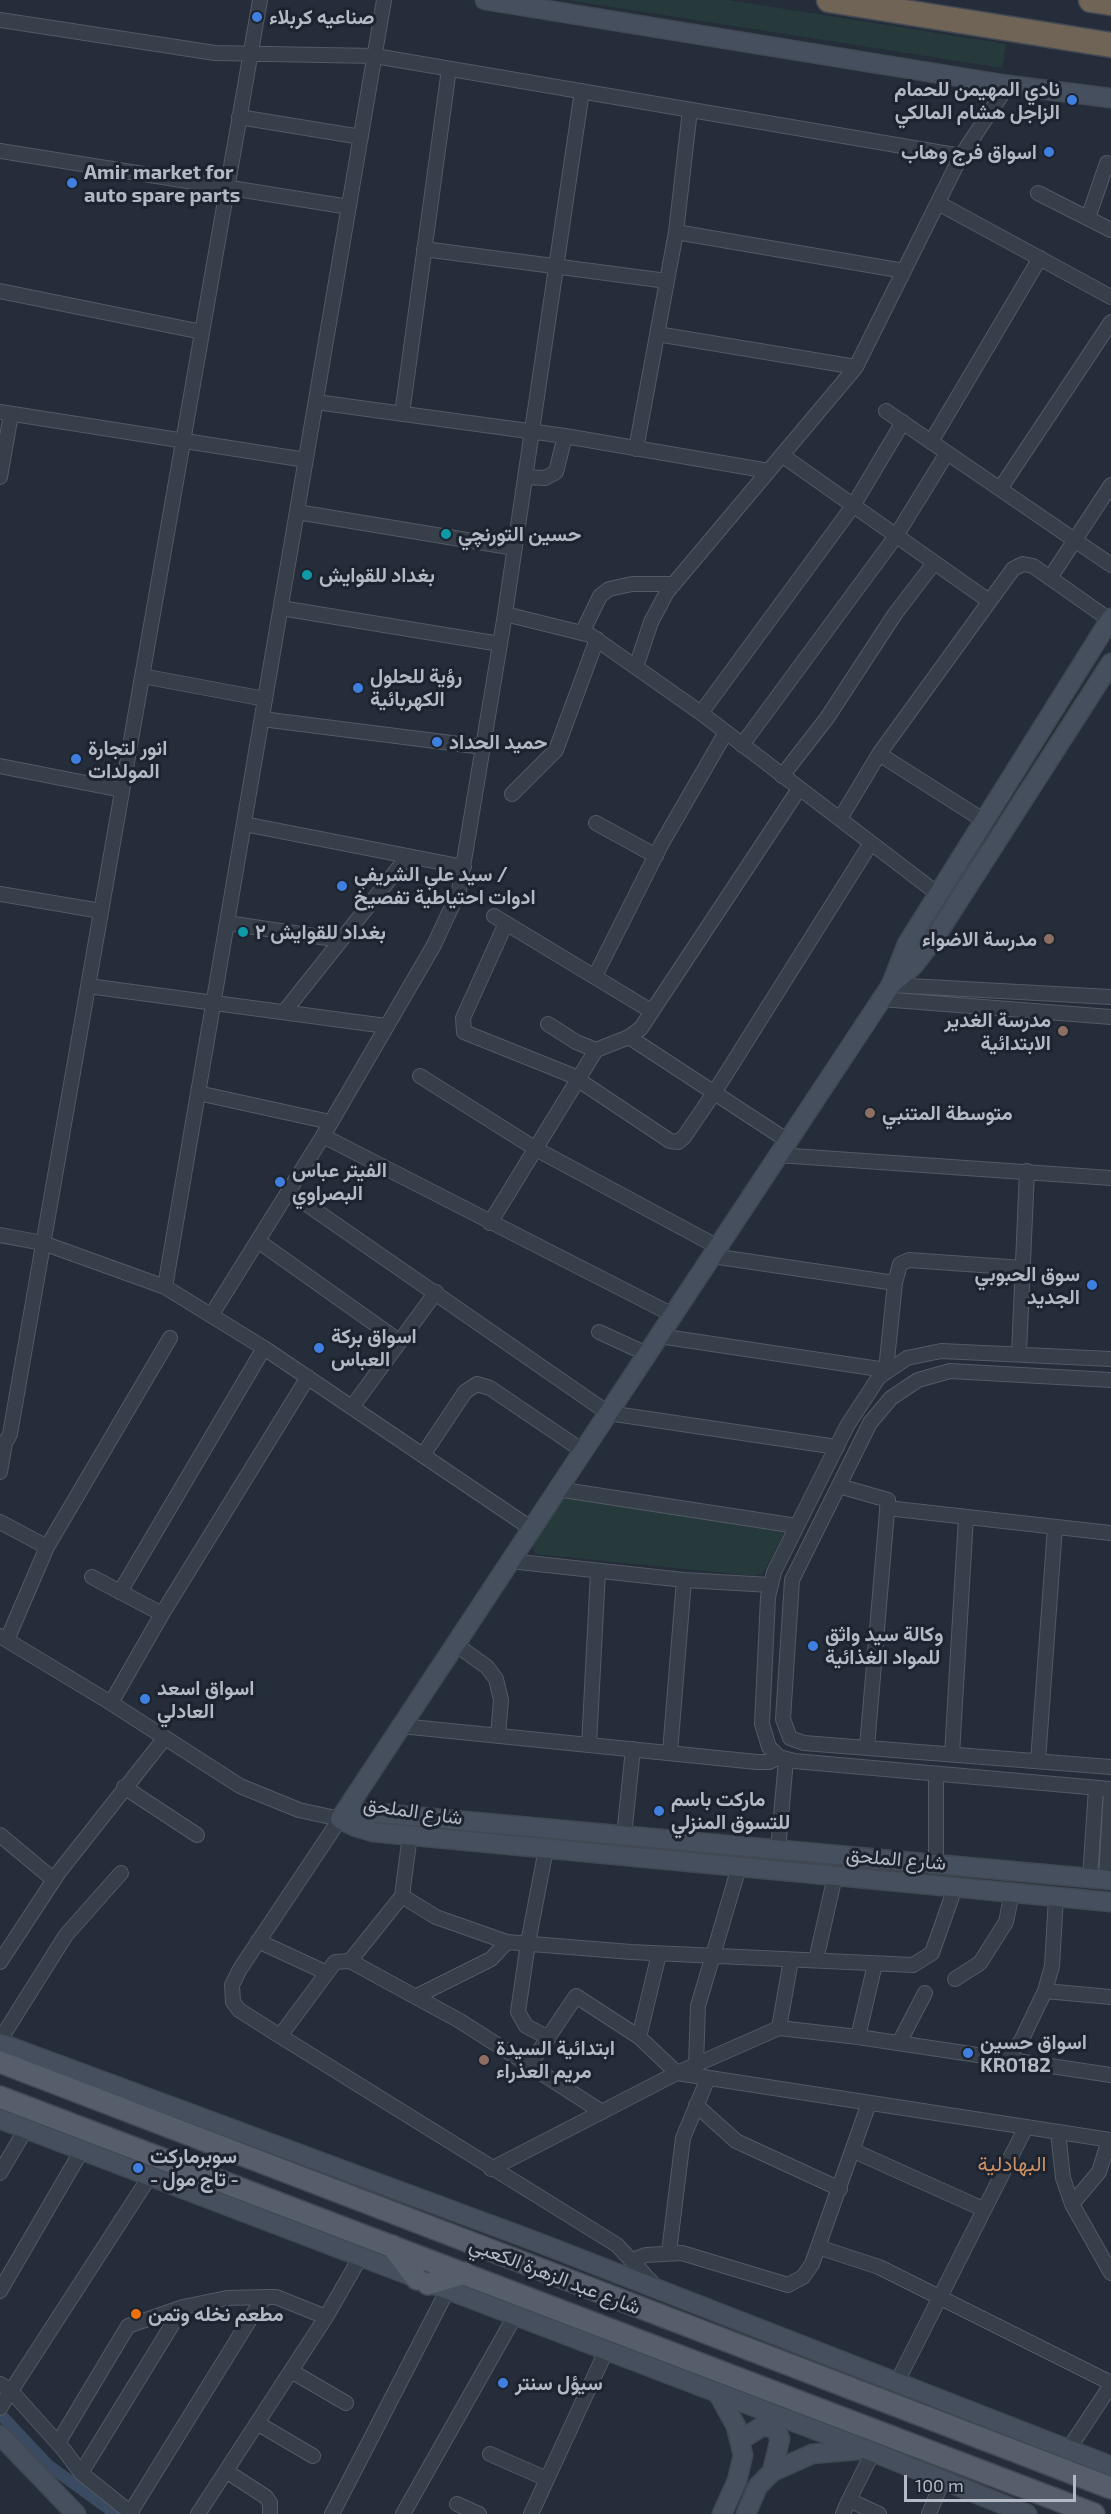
<!DOCTYPE html>
<meta charset="utf-8">
<style>
body{margin:0}
#map{position:relative;width:1111px;height:2514px;overflow:hidden;background:#242d39;font-family:"Exo 2",sans-serif}
canvas{display:block}
.scale{position:absolute;left:904px;top:2475px;width:172px;height:27px;box-sizing:border-box;border:3px solid #b3bac6;border-top:0;padding-left:8px;font-size:18px;line-height:21px;white-space:nowrap;color:#b3bac6;-webkit-text-stroke:4px #1d242f;paint-order:stroke}
</style>
<div id="map">
<canvas width="1111" height="2514"></canvas>
<div class="scale">100 m</div>
</div>
<script>
const context = document.querySelector('canvas').getContext('2d');
context.lineJoin = 'round';
function fillPath(path, color) { context.fillStyle = color; context.fill(path, 'evenodd'); }
const toPath = rows => new Path2D(rows.map(r => 'M' + r).join(''));
function stroke(path, color, width, dash) { context.strokeStyle = color; context.lineWidth = width; context.lineCap = dash ? 'butt' : 'round'; context.setLineDash(dash || []); context.stroke(path); }
function write(font, color, halo, rows, align = 'center') {
  context.font = font + ' "Exo 2",Vazirmatn,sans-serif'; context.lineWidth = 6; context.setLineDash([]); context.textBaseline = 'middle'; context.strokeStyle = halo; context.fillStyle = color; for (const [text, x, y, turn = 0] of rows) {
    context.save(); context.translate(x, y); context.rotate((+turn || 0) * Math.PI / 180); context.textAlign = isNaN(turn) ? turn : align; if (halo) context.strokeText(text, 0, 0); context.fillText(text, 0, 0); context.restore();
  }
}
const green = toPath([
 [568,0,728,0,1006,44,1002,68],
 [566,1497,784,1532,766,1568,761,1574,754,1576,535,1554,532,1544]
]);
const canal = toPath([
 [4,2418,48,2465,116,2514]
]);
const street = toPath([
 [0,20,215,53,375,56,961,156],
 [239,117,361,137],
 [0,151,349,207],
 [1038,193,1111,230],
 [938,203,1111,297],
 [1088,218,1107,163],
 [676,232,904,271],
 [424,249,667,281],
 [0,291,202,332],
 [657,334,856,367],
 [316,402,565,436,769,471],
 [886,411,1111,565],
 [0,412,306,460],
 [402,414,449,69],
 [931,442,1040,258],
 [636,449,676,232,690,110],
 [783,456,989,601],
 [0,477,11,414],
 [525,477,545,478,556,472,565,436],
 [1000,489,1111,322],
 [297,512,515,548],
 [1050,578,1111,485],
 [281,608,500,644],
 [505,614,590,635,701,713,938,894],
 [583,631,600,596,609,589,632,584,674,584],
 [636,667,651,622,667,592,856,367,961,156,1008,85],
 [142,676,265,699],
 [701,713,853,506,903,422],
 [262,719,483,747],
 [742,745,896,536,947,453],
 [879,754,983,820],
 [0,766,122,790],
 [782,776,827,718,895,614,934,563],
 [512,794,556,750,597,639],
 [840,819,879,754,1013,569,1023,564,1033,566,1110,620],
 [596,823,656,856],
 [244,824,464,867],
 [0,894,101,911],
 [494,916,651,1011],
 [227,923,341,940],
 [506,923,463,1018,464,1032,571,1075,670,1141,678,1142,684,1137,714,1093,871,843],
 [595,976,662,843,726,732],
 [891,985,1111,997],
 [88,986,386,1026],
 [881,999,1111,1017],
 [284,1012,408,856],
 [548,1024,576,1042,596,1050,629,1037,641,1028,799,789],
 [629,1037,788,1141],
 [420,1076,536,1149,718,1247],
 [198,1093,330,1122],
 [323,1136,673,1315],
 [778,1155,1111,1178],
 [289,1192,608,1413,837,1447],
 [490,1223,596,1050],
 [0,1235,43,1243,165,1287,264,1348,532,1529],
 [258,1241,399,1341],
 [712,1256,895,1283],
 [165,1287,384,0],
 [212,1314,323,1136,434,945,459,891,505,614,582,91],
 [599,1332,647,1354],
 [659,1336,886,1370,895,1283,900,1264,909,1260,1023,1268],
 [1019,1353,1027,1171],
 [1111,1359,941,1351,907,1358,879,1377,847,1426,774,1572,768,1597,762,1724,769,1747,779,1757,794,1761,1111,1789],
 [1111,1380,950,1371,918,1380,891,1398,870,1423,792,1580,783,1719,790,1738,804,1743,1111,1767],
 [352,1407,436,1292],
 [0,1446,7,1440,10,1434,260,0],
 [423,1455,465,1392,477,1384,490,1388,583,1451],
 [0,1472,5,1443],
 [839,1486,888,1500,867,1747],
 [557,1489,797,1526],
 [887,1508,1111,1533],
 [0,1522,47,1547],
 [510,1561,684,1580,770,1585],
 [92,1577,162,1614],
 [120,1592,264,1348],
 [0,1636,111,1703,240,1786,299,1810,340,1819,240,1969,232,1985,233,2002,239,2010,280,2036,617,2245,655,2286],
 [7,1640,47,1547,170,1338],
 [455,1644,487,1667,496,1679,501,1700,498,1736],
 [111,1703,162,1614,308,1377],
 [401,1726,757,1762,769,1762,779,1757],
 [589,1745,598,1572],
 [670,1752,684,1580],
 [952,1754,966,1517],
 [1038,1761,1055,1527],
 [124,1787,197,1835],
 [0,1835,54,1880],
 [624,1836,633,1749],
 [546,1849,528,1943,518,2012,526,2026,549,2038],
 [778,1850,786,1760],
 [936,1864,936,1774],
 [1090,1878,1096,1788],
 [1106,1880,1111,1791],
 [402,1896,436,1917,507,1942,631,1952,913,1965,932,1953,955,1888],
 [258,1941,327,1973],
 [816,1960,835,1876],
 [350,1961,402,1896,410,1835],
 [0,1962,59,1872,164,1739],
 [955,1979,980,1963,1006,1922,1012,1893],
 [1045,1991,1111,1997],
 [417,1996,491,1959,507,1942],
 [779,2028,791,1960],
 [280,2036,335,1962,350,1961,460,2021,602,2112],
 [639,2037,659,1954],
 [858,2037,875,1964],
 [0,2040,66,1935,121,1873],
 [899,2043,925,1993],
 [1005,2059,1021,2041,1045,1991,1052,1966,1056,1897],
 [696,2065,698,2006,739,1867],
 [529,2066,576,1996,639,2037,677,2073,1111,2140],
 [696,2105,736,2141,840,2189],
 [1058,2132,1063,2178,1072,2204,1111,2273],
 [854,2151,983,2209],
 [491,2169,677,2073,779,2028,858,2037,1111,2075],
 [0,2173,26,2129],
 [1072,2204,1099,2172,1109,2140],
 [818,2247,879,2267,1111,2383],
 [669,2252,683,2138,708,2078],
 [632,2260,646,2255,682,2253,788,2285,803,2277,812,2264,869,2103],
 [0,2291,82,2150],
 [291,2371,346,2403],
 [0,2384,11,2391,64,2450,81,2473,132,2514],
 [896,2384,1026,2127],
 [0,2408,150,2176],
 [257,2423,313,2456],
 [58,2443,128,2326,183,2307,227,2298,267,2297],
 [1068,2450,1111,2385],
 [873,2452,849,2500,879,2514],
 [490,2454,547,2479],
 [226,2471,266,2497,270,2503,270,2514],
 [81,2473,183,2307],
 [457,2504,479,2514],
 [130,2513,260,2303,267,2297,276,2297,326,2317],
 [198,2514,326,2317,361,2256],
 [332,2514,447,2291],
 [403,2514,515,2316],
 [531,2514,606,2351],
 [843,2514,849,2500],
 [929,2514,942,2482]
]);
const secondary = toPath([
 [485,0,1008,85,1111,98],
 [892,984,913,966,932,942,1111,663],
 [340,1819,891,985,907,944,1111,618],
 [340,1819,356,1827,373,1832,1111,1902],
 [340,1819,362,1813,377,1813,1111,1880],
 [0,2043,537,2242,1111,2466],
 [0,2119,873,2452,1027,2514],
 [717,2392,736,2426,743,2455,737,2481,722,2514],
 [0,2435,76,2514],
 [741,2440,761,2427,770,2427,777,2432,780,2439,772,2472],
 [746,2514,758,2486,772,2472,812,2454,857,2450]
]);
const primary = toPath([
 [0,2062,1111,2488],
 [0,2097,1094,2514],
 [392,2246,417,2279],
 [428,2284,465,2273]
]);
const highway = toPath([
 [829,0,1111,45],
 [1091,0,1111,3]
]);
const markers = [
 [257,17,6,"#3f7fe0"],
 [1072,100,6,"#3f7fe0"],
 [1049,152,6,"#3f7fe0"],
 [72,183,6,"#3f7fe0"],
 [446,534,6,"#0f9aa8"],
 [307,575,6,"#0f9aa8"],
 [358,688,6,"#3f7fe0"],
 [437,742,6,"#3f7fe0"],
 [76,759,6,"#3f7fe0"],
 [342,886,6,"#3f7fe0"],
 [243,932,6,"#0f9aa8"],
 [1049,939,6,"#8d6e63"],
 [1063,1031,6,"#8d6e63"],
 [870,1113,6,"#8d6e63"],
 [280,1182,6,"#3f7fe0"],
 [1092,1285,6,"#3f7fe0"],
 [319,1348,6,"#3f7fe0"],
 [813,1646,6,"#3f7fe0"],
 [145,1699,6,"#3f7fe0"],
 [659,1811,6,"#3f7fe0"],
 [968,2053,6,"#3f7fe0"],
 [484,2060,6,"#8d6e63"],
 [138,2168,6,"#3f7fe0"],
 [136,2314,6,"#e8710a"],
 [503,2383,6,"#3f7fe0"]
];
const poiNames = [
 ["صناعيه كربلاء",269,17],
 ["نادي المهيمن للحمام",1060,89,"right"],
 ["الزاجل هشام المالكي",1060,112,"right"],
 ["اسواق فرج وهاب",1037,152,"right"],
 ["Amir market for",84,172],
 ["auto spare parts",84,195],
 ["حسين التورنچي",458,534],
 ["بغداد للقوايش",319,575],
 ["رؤية للحلول",370,676],
 ["الكهربائية",370,699],
 ["حميد الحداد",449,742],
 ["انور لتجارة",88,748],
 ["المولدات",88,771],
 ["سيد علي الشريفي /",354,874],
 ["ادوات احتياطية تفصيخ",354,897],
 ["بغداد للقوايش ٢",255,932],
 ["مدرسة الاضواء",1037,939,"right"],
 ["مدرسة الغدير",1051,1020,"right"],
 ["الابتدائية",1051,1043,"right"],
 ["متوسطة المتنبي",882,1113],
 ["الفيتر عباس",292,1170],
 ["البصراوي",292,1193],
 ["سوق الحبوبي",1080,1274,"right"],
 ["الجديد",1080,1297,"right"],
 ["اسواق بركة",331,1336],
 ["العباس",331,1359],
 ["وكالة سيد واثق",825,1634],
 ["للمواد الغذائية",825,1657],
 ["اسواق اسعد",157,1688],
 ["العادلي",157,1711],
 ["ماركت باسم",671,1799],
 ["للتسوق المنزلي",671,1822],
 ["اسواق حسين",980,2042],
 ["KR0182",980,2065],
 ["ابتدائية السيدة",496,2048],
 ["مريم العذراء",496,2071],
 ["سوبرماركت",150,2156],
 ["- تاج مول -",150,2179],
 ["مطعم نخله وتمن",148,2314],
 ["سيؤل سنتر",515,2383]
];
const streetNames = [
 ["شارع الملحق",413,1811,8],
 ["شارع الملحق",896,1859,5],
 ["شارع عبد الزهرة الكعبي",555,2276,21]
];
const neighbourhoodNames = [
 ["البهادلية",1012,2164]
];
fillPath(green, '#273a3b');
stroke(canal, '#3a4b61', 12);
stroke(street, '#535a65', 16);
stroke(secondary, '#414853', 21);
stroke(primary, '#414853', 24);
stroke(highway, '#434a55', 27);
stroke(street, '#373f4a', 14);
stroke(secondary, '#464f5d', 18);
stroke(primary, '#555e6a', 21);
stroke(highway, '#6f6455', 24);
for (const [x, y, r, color] of markers) { const dot = new Path2D(); dot.arc(x, y, r, 0, 2 * Math.PI); context.fillStyle = color; context.fill(dot); stroke(dot, '#1d242f', 2); }
write('bold 20px', '#b3bac6', '#1d242f', poiNames, 'left');
write('20px', '#b3bac6', '#1d242f', streetNames);
write('21px', '#cc9167', '#1d242f', neighbourhoodNames);
</script>
